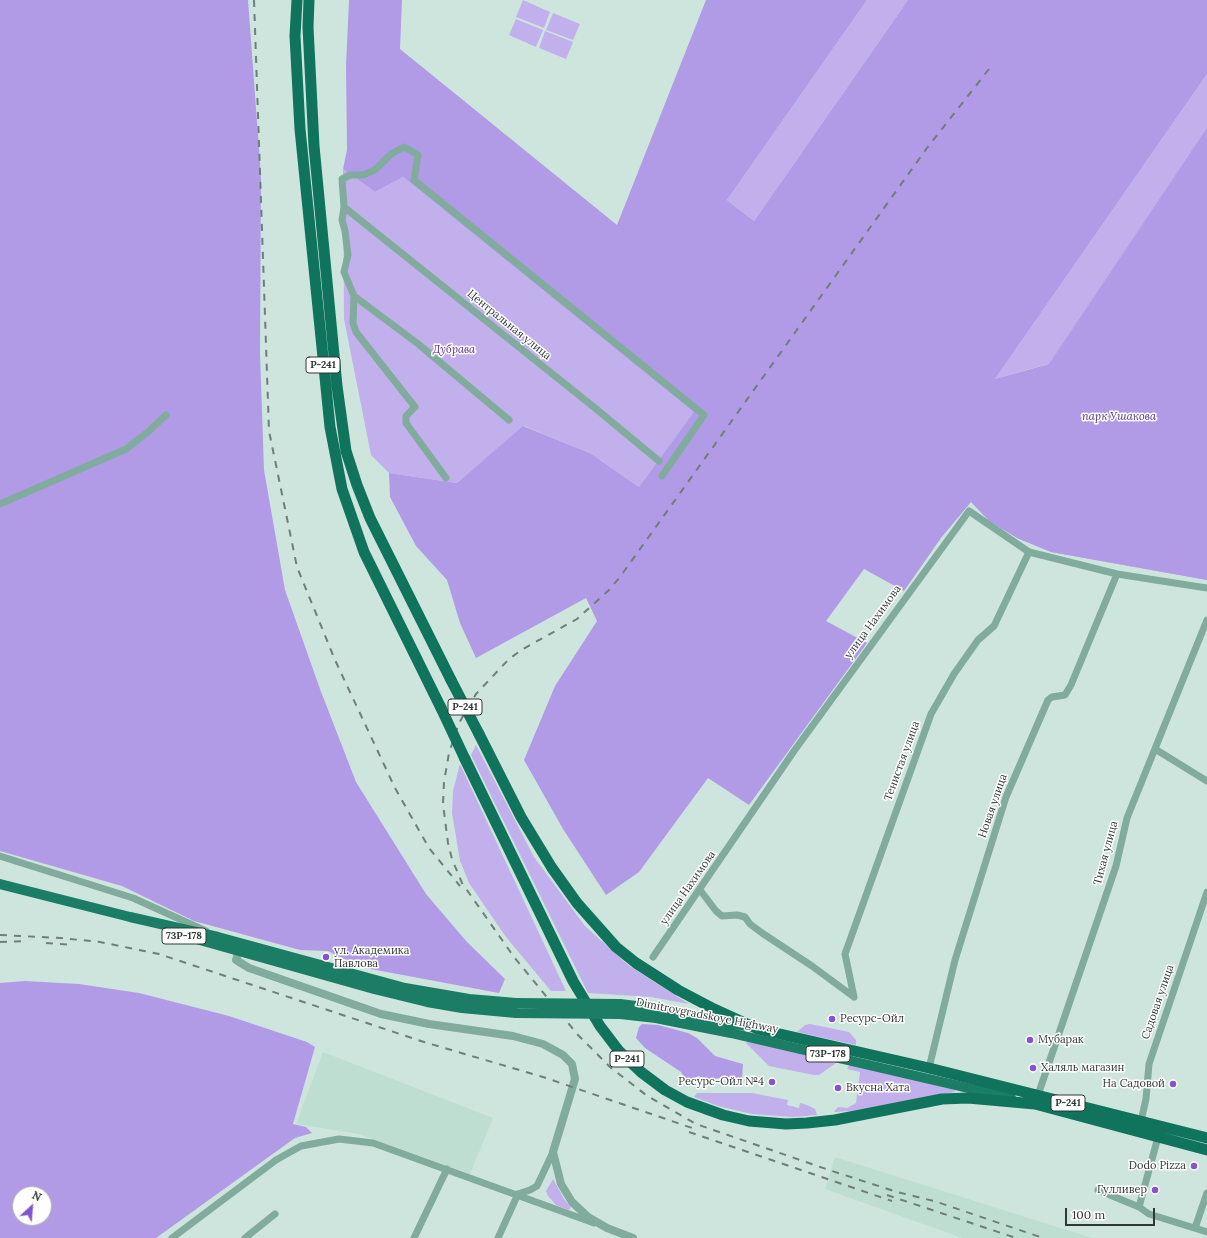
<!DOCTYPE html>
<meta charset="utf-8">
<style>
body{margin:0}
#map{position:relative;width:1207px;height:1238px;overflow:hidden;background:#cee5dd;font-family:Lora,serif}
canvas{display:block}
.north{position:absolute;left:12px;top:1186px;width:40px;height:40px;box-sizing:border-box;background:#fff;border:1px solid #acafae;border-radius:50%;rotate:26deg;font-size:11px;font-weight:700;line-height:16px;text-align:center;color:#2f3835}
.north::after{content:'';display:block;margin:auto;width:14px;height:18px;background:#8255ce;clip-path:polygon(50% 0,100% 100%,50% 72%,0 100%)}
.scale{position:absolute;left:1065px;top:1208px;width:90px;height:18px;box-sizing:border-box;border:2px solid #2f3835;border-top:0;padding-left:5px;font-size:12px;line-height:14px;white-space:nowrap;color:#2f3835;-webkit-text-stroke:3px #fff;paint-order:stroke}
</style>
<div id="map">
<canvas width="1207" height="1238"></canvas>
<div class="north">N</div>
<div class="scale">100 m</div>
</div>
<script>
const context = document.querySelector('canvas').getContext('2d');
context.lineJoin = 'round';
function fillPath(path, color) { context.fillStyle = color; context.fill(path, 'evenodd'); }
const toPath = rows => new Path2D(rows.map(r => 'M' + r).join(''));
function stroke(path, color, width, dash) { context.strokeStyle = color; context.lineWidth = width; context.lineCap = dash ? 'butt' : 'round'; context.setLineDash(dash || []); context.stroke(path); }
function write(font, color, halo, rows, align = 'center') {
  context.font = font + ' Lora,serif'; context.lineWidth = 3; context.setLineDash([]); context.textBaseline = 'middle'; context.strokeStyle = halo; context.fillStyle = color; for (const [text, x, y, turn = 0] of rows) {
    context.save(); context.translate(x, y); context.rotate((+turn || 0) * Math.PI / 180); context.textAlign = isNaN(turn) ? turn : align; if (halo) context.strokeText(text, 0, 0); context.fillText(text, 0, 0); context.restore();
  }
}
const built = toPath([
 [323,1052,493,1118,470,1174,359,1134,296,1124],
 [835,1157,1092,1238,962,1238,825,1189]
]);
const green = toPath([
 [523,0,550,12,544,28,516,17],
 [867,0,908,0,754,221,727,200],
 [553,13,580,24,573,40,546,30],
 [516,19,543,30,536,47,509,35],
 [545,31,573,42,566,59,539,48],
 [1207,74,1207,580,1051,552,1017,538,1048,364,995,379],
 [343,169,375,192,403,177,695,412,639,487,590,453,524,426,457,483,389,473,371,455,344,319],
 [476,745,534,857,585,926,628,965,689,1004,651,997,588,993,471,755],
 [460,764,566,991,551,991,506,937,469,883,460,861,452,813,453,791],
 [810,1024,849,1032,856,1040,856,1045,797,1032,805,1025],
 [750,1041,836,1061,836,1063,819,1075,814,1075,769,1066,746,1043],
 [850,1064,955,1090,955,1092,851,1111,834,1112,838,1107,847,1108,856,1103,860,1072,847,1069],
 [697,1093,752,1093,788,1100,787,1105,799,1108,800,1103,807,1105,815,1109,817,1115,793,1117,752,1114,718,1106,694,1097],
 [553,1179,564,1199,571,1207,569,1210,556,1205,548,1196,546,1191]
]);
const forest = toPath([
 [0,0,248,0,261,176,260,353,264,470,285,590,320,689,356,782,426,894,467,942,505,979,499,993,360,967,328,951,300,950,194,921,122,886,0,851],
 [349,0,402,0,400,49,617,225,706,0,867,0,727,200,754,221,908,0,1207,0,1207,74,995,379,1049,364,1207,128,1207,580,1051,552,1017,538,989,521,971,502,941,538,904,591,864,569,826,621,867,643,749,805,708,778,639,872,606,895,563,829,524,760,555,686,597,621,586,598,476,658,460,623,447,580,416,546,390,497,389,473,457,483,523,426,590,453,639,487,694,412,403,177,375,192,343,169,347,150,346,66],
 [25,981,79,984,139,993,229,1016,307,1042,315,1047,293,1124,306,1127,312,1133,295,1138,156,1238,0,1238,0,983],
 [20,1194,44,1194,44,1218,20,1218],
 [642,1024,658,1025,688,1033,697,1038,715,1056,743,1064,742,1078,736,1080,720,1078,710,1080,698,1076,690,1082,687,1081,681,1072,645,1048,636,1038,639,1027]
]);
const minor = toPath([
 [344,207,595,408,659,461],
 [354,296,417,343,509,420],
 [446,478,406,423,406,416,415,407,356,332,353,323,354,296,344,272,348,255,345,231,342,220,344,207,342,179,350,175,363,175,375,170,391,154,404,147,418,155,414,180,704,415,662,476],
 [0,504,126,449,148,432,166,415],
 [1155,749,1207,781],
 [0,856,133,898,206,931],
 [700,890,716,911,722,916,737,915,745,917,750,924,762,933,812,966,854,997],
 [653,957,794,751,969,511,1029,552,1117,574,1207,588],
 [854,997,845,954,931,714,954,674,978,640,994,626,1029,552],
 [929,1068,955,960,1006,797,1048,700,1052,697,1065,695,1071,685,1117,574],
 [1038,1095,1116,866,1127,818,1207,620],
 [1141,1121,1146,1099,1149,1064,1207,892],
 [1098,1190,1139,1207,1149,1214,1207,1232],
 [518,1194,530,1190,537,1186,553,1152],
 [1139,1207,1158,1137],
 [1195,1228,1207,1193],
 [172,1238,276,1160,301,1146,339,1139,373,1143,594,1223],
 [245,1238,275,1214],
 [414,1238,447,1169],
 [498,1238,518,1194]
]);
const tertiary = toPath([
 [240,946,236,960,249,968,381,1014,429,1024,513,1036,543,1044,563,1055,572,1064,575,1079,553,1152,561,1184,572,1202,588,1217,607,1228,633,1238]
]);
const primary = toPath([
 [0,884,130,917,218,937,405,988,469,999,516,1003],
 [182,935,374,989,427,1002,462,1008,516,1013],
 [620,1004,660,1009,747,1026],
 [620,1014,656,1018,731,1033,1011,1098]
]);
const trunk = toPath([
 [297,0,295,36,300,129,330,427,342,489,364,552,441,708],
 [309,0,308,27,314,146,337,386,346,451,357,485,370,518,451,680],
 [479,734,521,817,552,868,577,903,616,947,636,963,678,990,714,1009,758,1029,929,1068,1207,1138],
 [465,759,573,981,600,1026,619,1051,641,1072,665,1090,687,1102,723,1115,749,1121,786,1124,807,1123,835,1120,942,1099,968,1098,1035,1104,1207,1150]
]);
const rail = toPath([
 [254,0,269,431,297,567,335,660,395,788,429,848,460,886],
 [989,69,927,148,620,577,609,590,577,619,523,649,509,659,476,694,459,723,449,753,444,782,443,804,448,843,452,859,462,883,514,957,578,1035,610,1067,646,1095,696,1124,829,1170,897,1192,934,1201,1043,1238],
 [0,935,61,938,100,942,159,954,424,1042,543,1077,698,1130],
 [0,942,26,941],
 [46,943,74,945],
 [689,1132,892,1201],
 [887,1195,1016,1238]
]);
const primaryBridge = toPath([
 [516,1003,620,1004],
 [516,1013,620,1014]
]);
const trunkBridge = toPath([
 [451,680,479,734],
 [441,708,465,759]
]);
const markers = [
 [326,957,4,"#8255ce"],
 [832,1019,4,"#8255ce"],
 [1030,1040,4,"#8255ce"],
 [1033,1068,4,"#8255ce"],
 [772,1082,4,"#8255ce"],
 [1173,1084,4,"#8255ce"],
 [838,1088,4,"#8255ce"],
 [1194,1166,4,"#8255ce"],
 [1155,1190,4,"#8255ce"]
];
const shields = [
 [323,365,34],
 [465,707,34],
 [184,936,44],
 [828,1054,44],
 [627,1059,34],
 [1068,1103,34]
];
const shieldNames = [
 ["Р-241",323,365],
 ["Р-241",465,707],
 ["73Р-178",184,936],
 ["73Р-178",828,1054],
 ["Р-241",627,1059],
 ["Р-241",1068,1103]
];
const streetNames = [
 ["Центральная улица",509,325,39],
 ["улица Нахимова",873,622,-54],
 ["Тенистая улица",902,761,-70],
 ["Новая улица",993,806,-71],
 ["Тихая улица",1106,853,-75],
 ["улица Нахимова",688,888,-55],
 ["Садовая улица",1158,1002,-71],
 ["Dimitrovgradskoye Highway",707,1016,11]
];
const parkNames = [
 ["Дубрава",454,350],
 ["парк Ушакова",1119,417]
];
const poiNames = [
 ["ул. Академика",334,951],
 ["Павлова",334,964],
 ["Ресурс-Ойл",840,1019],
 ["Мубарак",1038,1040],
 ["Халяль магазин",1041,1068],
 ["Ресурс-Ойл №4",764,1082,"right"],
 ["На Садовой",1165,1084,"right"],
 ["Вкусна Хата",846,1088],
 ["Dodo Pizza",1186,1166,"right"],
 ["Гулливер",1147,1190,"right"]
];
fillPath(built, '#beded2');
fillPath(green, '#c1b0ec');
fillPath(forest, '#b19be7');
stroke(minor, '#81ab9c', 7);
stroke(tertiary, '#81ab9c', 8);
stroke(primary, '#1c7d65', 10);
stroke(trunk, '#10735c', 11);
stroke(rail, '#6f7e79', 2, [7, 7]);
stroke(primaryBridge, '#1c7d65', 10);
stroke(trunkBridge, '#10735c', 11);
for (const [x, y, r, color] of markers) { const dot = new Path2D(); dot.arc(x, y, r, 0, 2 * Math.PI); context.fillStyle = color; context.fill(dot); stroke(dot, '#fff', 1.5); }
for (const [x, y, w] of shields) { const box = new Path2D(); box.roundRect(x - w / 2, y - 8, w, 16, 3); context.fillStyle = '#fff'; context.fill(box); stroke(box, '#2f3835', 1); }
write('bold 10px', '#2f3835', null, shieldNames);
write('11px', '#2f3835', '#fff', streetNames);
write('italic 11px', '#502e87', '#fff', parkNames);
write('11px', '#2f3835', '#fff', poiNames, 'left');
</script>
